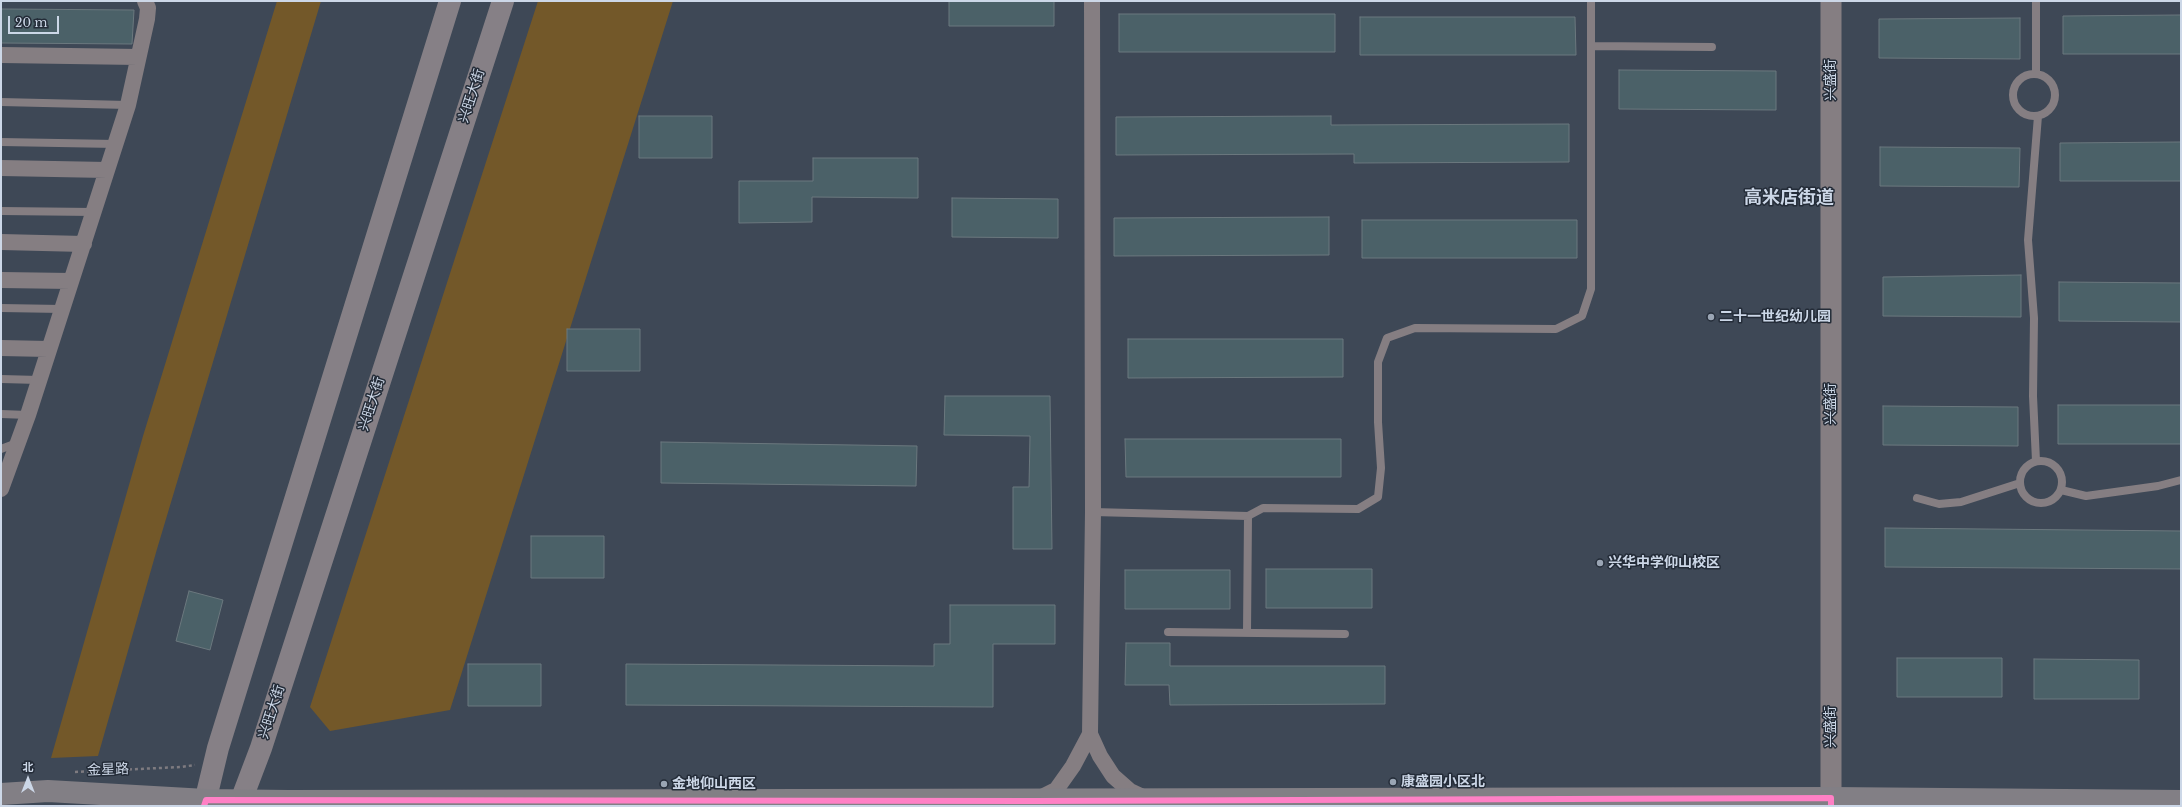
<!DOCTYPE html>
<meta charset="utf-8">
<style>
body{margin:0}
#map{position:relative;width:2182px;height:807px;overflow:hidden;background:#3e4856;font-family:"Libre Baskerville","Noto Sans SC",serif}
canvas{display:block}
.frame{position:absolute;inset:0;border:2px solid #ccd7e7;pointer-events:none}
.north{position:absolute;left:8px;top:759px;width:40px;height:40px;-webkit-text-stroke:3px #242c38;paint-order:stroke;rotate:0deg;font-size:11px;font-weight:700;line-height:16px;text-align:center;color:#ccd7e7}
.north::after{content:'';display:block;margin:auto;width:14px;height:18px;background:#ccd7e7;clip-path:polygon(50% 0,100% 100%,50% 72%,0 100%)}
.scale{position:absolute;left:8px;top:16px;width:51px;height:18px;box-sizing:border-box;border:2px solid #ccd7e7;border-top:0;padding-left:5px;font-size:12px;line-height:14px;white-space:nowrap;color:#ccd7e7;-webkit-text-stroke:3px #242c38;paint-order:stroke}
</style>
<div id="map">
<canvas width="2182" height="807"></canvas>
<div class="frame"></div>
<div class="north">北</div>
<div class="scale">20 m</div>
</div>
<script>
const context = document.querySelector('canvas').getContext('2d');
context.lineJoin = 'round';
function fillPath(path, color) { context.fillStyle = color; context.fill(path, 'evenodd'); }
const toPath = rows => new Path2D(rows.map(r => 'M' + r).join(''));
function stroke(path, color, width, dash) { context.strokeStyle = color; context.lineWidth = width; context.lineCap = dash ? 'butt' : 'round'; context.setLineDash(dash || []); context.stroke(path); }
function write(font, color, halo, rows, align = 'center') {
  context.font = font + ' "Libre Baskerville","Noto Sans SC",serif'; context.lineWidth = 3; context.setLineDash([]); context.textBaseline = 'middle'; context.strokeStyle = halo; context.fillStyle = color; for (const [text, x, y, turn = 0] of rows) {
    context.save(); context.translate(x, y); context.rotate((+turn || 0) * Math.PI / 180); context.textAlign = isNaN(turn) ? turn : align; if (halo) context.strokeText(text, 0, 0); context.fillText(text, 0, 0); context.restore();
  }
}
const green = toPath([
 [277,1,321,1,157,549,98,756,51,758,143,436],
 [538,1,673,1,450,710,330,731,310,707]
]);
const building = toPath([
 [949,1,1054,1,1054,26,949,26,949,1],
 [1,9,134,10,132,44,1,43,1,9],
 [1119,14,1335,14,1335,52,1119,52,1119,14],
 [2181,15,2181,54,2063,54,2063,16,2181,15],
 [1360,17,1575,17,1576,55,1360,55,1360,17],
 [2020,18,2020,59,1879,58,1879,19,2020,18],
 [1619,70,1776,71,1776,110,1619,109,1619,70],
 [639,116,712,116,712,158,639,158,639,116],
 [1331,116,1331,125,1569,124,1569,162,1354,163,1354,154,1116,155,1116,117,1331,116],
 [2181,142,2181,181,2060,181,2060,143,2181,142],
 [1880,147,2020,148,2019,187,1880,186,1880,147],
 [813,158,918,158,918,198,812,197,812,222,739,223,739,181,813,181,813,158],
 [952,198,1058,199,1058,238,952,237,952,198],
 [1329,217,1329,255,1114,256,1114,218,1329,217],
 [1362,220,1577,220,1577,258,1362,258,1362,220],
 [2021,275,2021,317,1883,316,1883,277,2021,275],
 [2059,282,2181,283,2181,322,2059,321,2059,282],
 [567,329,640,329,640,371,567,371,567,329],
 [1128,339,1343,339,1343,377,1128,378,1128,339],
 [945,396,1050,396,1052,549,1013,549,1013,487,1029,487,1030,436,944,435,945,396],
 [2058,405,2181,405,2181,444,2058,444,2058,405],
 [1883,406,2018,407,2018,446,1883,445,1883,406],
 [1125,439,1341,439,1341,477,1126,477,1125,439],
 [661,442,917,446,916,486,661,483,661,442],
 [1885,528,2181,531,2181,569,1885,567,1885,528],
 [531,536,604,536,604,578,531,578,531,536],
 [1266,569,1372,569,1372,608,1266,608,1266,569],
 [1125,570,1230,570,1230,609,1125,609,1125,570],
 [189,591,223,600,210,650,176,641,189,591],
 [950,605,1055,605,1055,644,993,644,993,707,626,705,626,664,934,666,934,644,950,644,950,605],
 [1126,643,1170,643,1170,666,1385,666,1385,704,1170,705,1169,685,1125,685,1126,643],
 [1897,658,2002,658,2002,697,1897,697,1897,658],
 [2034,659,2139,660,2139,699,2034,699,2034,659],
 [468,664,541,664,541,706,468,706,468,664]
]);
const path = toPath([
 [75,772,181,767,195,765]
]);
const service = toPath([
 [1591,46,1712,47],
 [2036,73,2036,1],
 '2013 95a21 21 0 1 1 42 0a21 21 0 1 1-42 0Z',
 [1,102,128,105],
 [1,142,116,144],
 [1,211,94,212],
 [1,308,62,309],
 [1,379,39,380],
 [1,414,28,415],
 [1,449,17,443],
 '2020 482a21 21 0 1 1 42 0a21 21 0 1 1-42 0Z',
 [2036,461,2033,396,2034,318,2028,240,2038,116],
 [2061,490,2086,496,2158,486,2181,480],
 [1917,498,1939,504,1961,502,2020,483],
 [1093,512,1248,516,1263,508,1358,509,1378,497,1381,468,1378,422,1378,362,1387,338,1415,328,1556,329,1582,316,1591,289,1591,1],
 [1168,632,1345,634],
 [1247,632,1248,516]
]);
const minor = toPath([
 [1092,1,1093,512,1090,734,1100,756,1113,776,1130,791,1145,798],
 [1,55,138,57],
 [1,168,107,170],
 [1,242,84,244],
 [1,280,71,281],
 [1,348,48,349],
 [1,489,28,415,128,105,147,19,148,8,145,1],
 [1038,799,1056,790,1073,766,1090,734]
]);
const tertiary = toPath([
 [1831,806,1831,1]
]);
const secondary = toPath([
 [204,806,218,748,450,1],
 [239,806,261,748,503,1]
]);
const primary = toPath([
 [1,794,48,791,206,800,289,801,1831,798,2181,801]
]);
const bus1 = toPath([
 [204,806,206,800,1034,801,1831,798,1831,806]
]);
const markers = [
 [1711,317,4,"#9aa5b4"],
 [1600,563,4,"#9aa5b4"],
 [1393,782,4,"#9aa5b4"],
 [664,784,4,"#9aa5b4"]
];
const streetNames = [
 ["兴盛街",1831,80,-90],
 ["兴旺大街",472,96,-72],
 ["兴旺大街",372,404,-72],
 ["兴盛街",1831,404,-90],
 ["兴旺大街",272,712,-72],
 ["兴盛街",1831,727,-90],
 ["金星路",108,770,-2]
];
const poiNames = [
 ["二十一世纪幼儿园",1719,317],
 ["兴华中学仰山校区",1608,563],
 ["康盛园小区北",1401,782],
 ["金地仰山西区",672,784]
];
const districtNames = [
 ["高米店街道",1789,198]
];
fillPath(green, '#735829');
fillPath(building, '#4b6168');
stroke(building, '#6b787e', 1);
stroke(path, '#7e7b80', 2.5, [3, 3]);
stroke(service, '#857e82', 8);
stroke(minor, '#857e82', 16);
stroke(tertiary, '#857e82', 21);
stroke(secondary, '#868086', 22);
stroke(primary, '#827f85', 22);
stroke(bus1, '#ff80c5', 6);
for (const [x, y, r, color] of markers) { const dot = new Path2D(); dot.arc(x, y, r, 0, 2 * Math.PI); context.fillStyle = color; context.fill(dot); stroke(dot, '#242c38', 1.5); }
write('14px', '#ccd7e7', '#242c38', streetNames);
write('bold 14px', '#ccd7e7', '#242c38', poiNames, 'left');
write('bold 18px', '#ccd7e7', '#242c38', districtNames);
</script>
